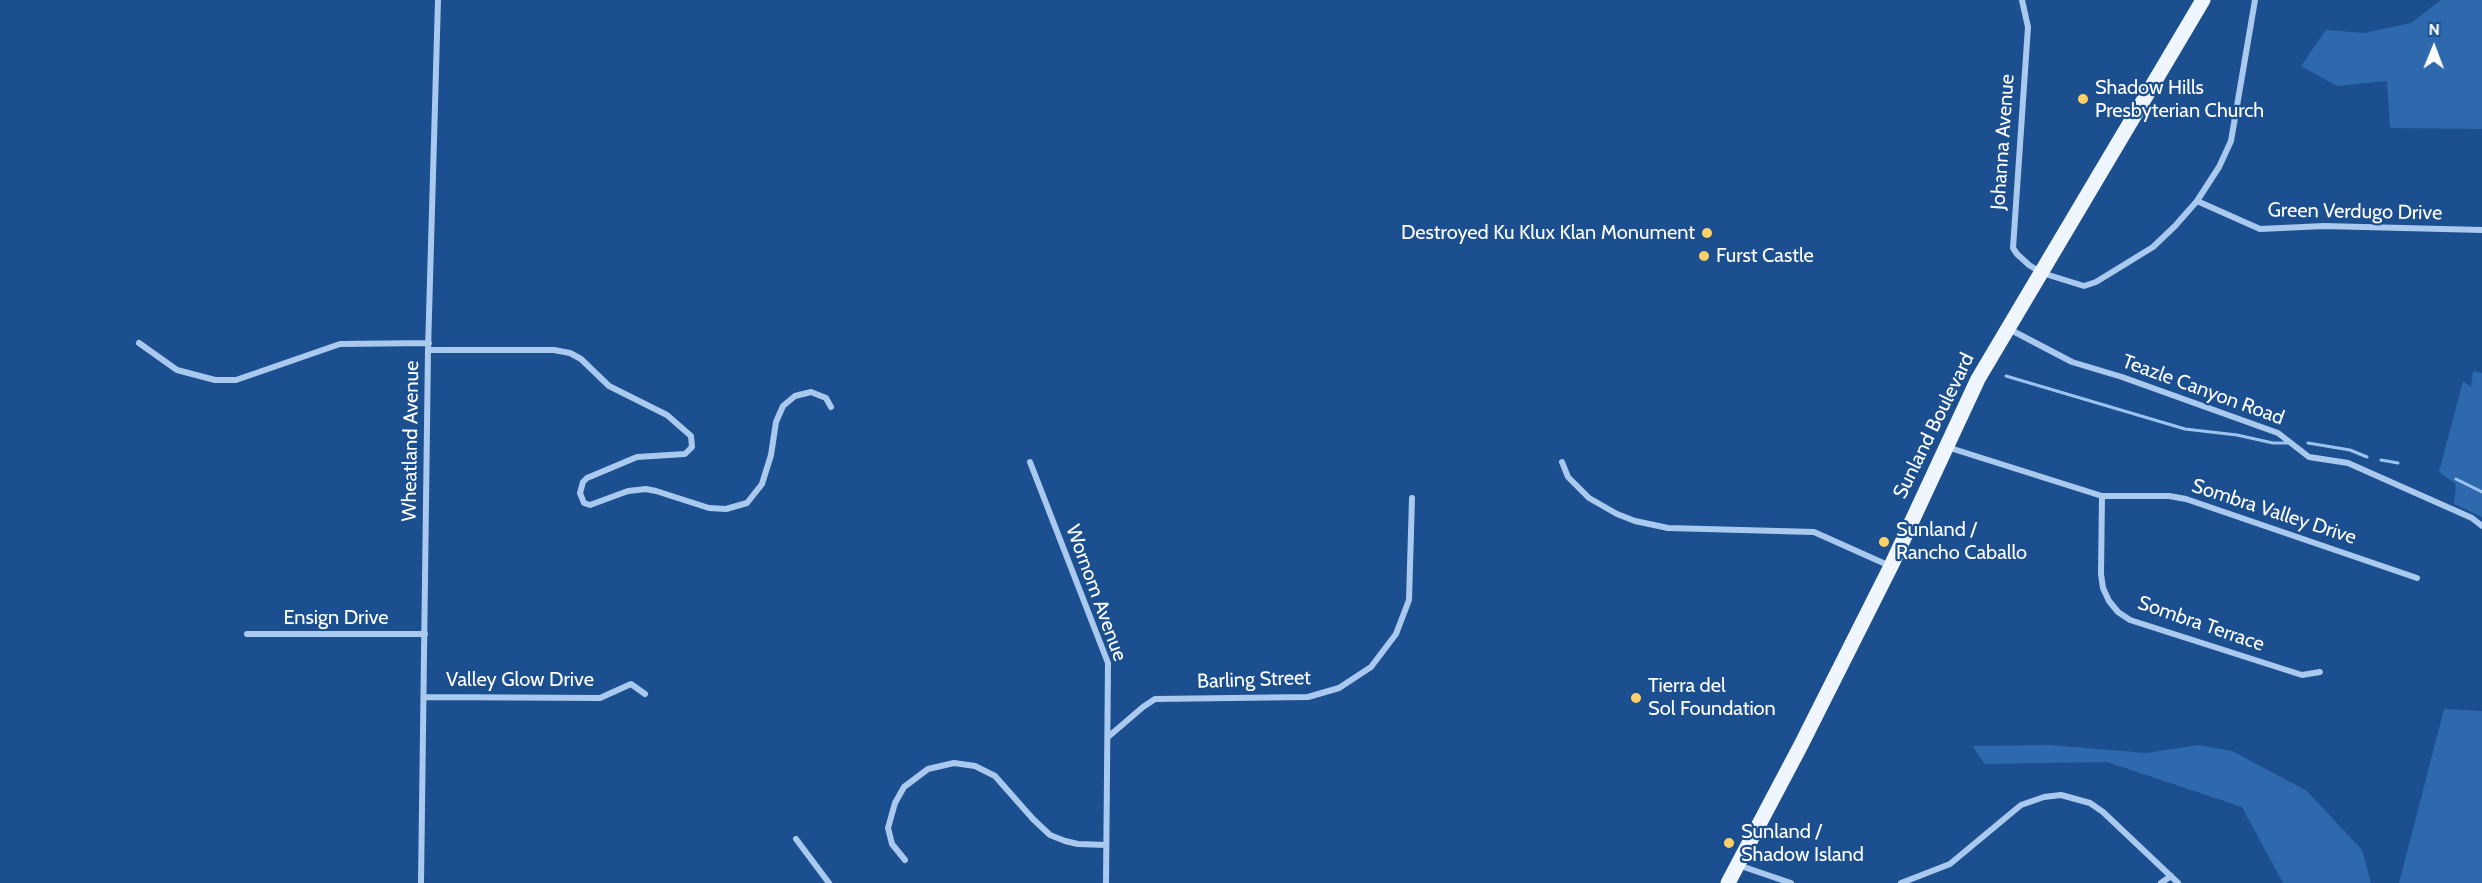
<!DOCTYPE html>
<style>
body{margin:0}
#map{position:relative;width:2482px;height:883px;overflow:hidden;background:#1b4f8f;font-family:Cabin,sans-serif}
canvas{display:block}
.north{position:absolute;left:2404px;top:18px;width:60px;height:60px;-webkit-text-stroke:4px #1b4f8f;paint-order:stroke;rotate:1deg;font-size:16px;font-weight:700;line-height:24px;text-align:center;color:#fff}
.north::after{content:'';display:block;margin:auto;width:21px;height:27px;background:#fff;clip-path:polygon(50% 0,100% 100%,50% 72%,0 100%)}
</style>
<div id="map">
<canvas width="2482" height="883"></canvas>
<div class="north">N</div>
</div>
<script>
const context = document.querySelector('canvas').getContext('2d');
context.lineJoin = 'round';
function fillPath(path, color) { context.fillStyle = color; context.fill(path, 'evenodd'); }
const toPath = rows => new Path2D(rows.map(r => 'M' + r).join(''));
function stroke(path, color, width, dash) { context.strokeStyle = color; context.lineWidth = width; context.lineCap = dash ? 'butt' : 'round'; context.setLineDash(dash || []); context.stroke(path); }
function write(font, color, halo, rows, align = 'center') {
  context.font = font + ' Cabin,sans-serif'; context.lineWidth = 4.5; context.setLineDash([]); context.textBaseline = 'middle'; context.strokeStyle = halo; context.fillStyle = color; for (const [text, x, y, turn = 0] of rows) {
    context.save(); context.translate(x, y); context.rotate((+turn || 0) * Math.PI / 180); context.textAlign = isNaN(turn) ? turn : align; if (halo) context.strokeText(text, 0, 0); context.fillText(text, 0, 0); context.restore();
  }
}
const green = toPath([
 [2441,0,2482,0,2482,129,2390,128,2387,81,2337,86,2301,66,2326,30,2364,33,2411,23],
 [2473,371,2482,373,2482,517,2454,504,2456,484,2439,472,2463,381,2471,387],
 [2444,709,2482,711,2482,883,2399,883],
 [2049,745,2146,753,2198,745,2232,751,2307,791,2362,850,2371,883,2283,883,2242,807,2107,762,1985,764,1972,746]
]);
const stream = toPath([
 [2006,376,2185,429,2237,435,2273,443,2287,443],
 [2308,443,2350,450,2367,457],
 [2381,460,2398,463],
 [2456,479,2482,492]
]);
const minor = toPath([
 [2022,0,2028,27,2013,248,2017,254,2029,265,2042,273,2084,286,2096,282,2153,247,2175,226,2197,201,2219,167,2231,141,2255,0],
 [2197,201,2260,229,2324,226,2482,230],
 [2009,329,2072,362,2122,377,2278,433,2309,457,2348,463,2472,518,2482,526],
 [139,343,177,370,215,380,236,380,340,344,429,343],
 [428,350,554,350,570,353,581,359,609,386,667,415,691,436,692,447,685,454,637,457,587,478,583,482,580,493,584,503,590,505,628,491,646,489,656,491,709,508,726,509,747,503,762,484,771,455,776,422,783,406,795,396,811,392,826,398,831,407],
 [1947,447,2102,496,2169,496,2186,499,2417,578],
 [1030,462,1108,663,1106,883],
 [1562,462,1568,477,1589,498,1617,514,1635,521,1668,528,1814,532,1890,566],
 [2102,496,2101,574,2103,588,2109,601,2118,612,2130,620,2302,675,2320,672],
 [247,634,425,634],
 [424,697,600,698,631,684,645,694],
 [1108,737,1143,707,1155,699,1308,697,1339,688,1371,667,1396,634,1409,600,1412,498],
 [796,839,829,883],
 [905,860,892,844,888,828,895,803,904,787,928,769,954,763,975,766,995,776,1033,819,1050,835,1065,841,1078,844,1106,845],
 [1738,865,1791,883],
 [421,883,428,350,438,0],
 [1901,883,1950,864,2021,805,2044,797,2061,795,2090,803,2103,812,2178,883],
 [2161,883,2171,876]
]);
const primary = toPath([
 [1728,883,1801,745,1891,566,1978,379,2203,0]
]);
const markers = [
 [2083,99,6,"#ffd166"],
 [1707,233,6,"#ffd166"],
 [1704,256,6,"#ffd166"],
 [1884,542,6,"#ffd166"],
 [1636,698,6,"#ffd166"],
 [1729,843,6,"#ffd166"]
];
const poiNames = [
 ["Shadow Hills",2095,88],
 ["Presbyterian Church",2095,111],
 ["Destroyed Ku Klux Klan Monument",1695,233,"right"],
 ["Furst Castle",1716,256],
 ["Sunland /",1896,530],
 ["Rancho Caballo",1896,553],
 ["Tierra del",1648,686],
 ["Sol Foundation",1648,709],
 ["Sunland /",1741,832],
 ["Shadow Island",1741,855]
];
const streetNames = [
 ["Johanna Avenue",2003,142,-86],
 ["Green Verdugo Drive",2355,212,1],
 ["Teazle Canyon Road",2203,390,20],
 ["Sunland Boulevard",1934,426,-64],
 ["Wheatland Avenue",411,441,-89],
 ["Sombra Valley Drive",2274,512,18],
 ["Wornom Avenue",1096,593,70],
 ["Ensign Drive",336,618],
 ["Sombra Terrace",2201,624,19],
 ["Valley Glow Drive",520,680],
 ["Barling Street",1254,680,-2]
];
fillPath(green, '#2e69ad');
stroke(stream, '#9cc4f0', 3);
stroke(minor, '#a9c9ee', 6);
stroke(primary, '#f0f6ff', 15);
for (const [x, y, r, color] of markers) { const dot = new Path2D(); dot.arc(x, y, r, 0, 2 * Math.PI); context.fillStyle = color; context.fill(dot); stroke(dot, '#1b4f8f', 2); }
write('20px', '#fff', '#1b4f8f', poiNames, 'left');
write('20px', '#fff', '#1b4f8f', streetNames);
</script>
